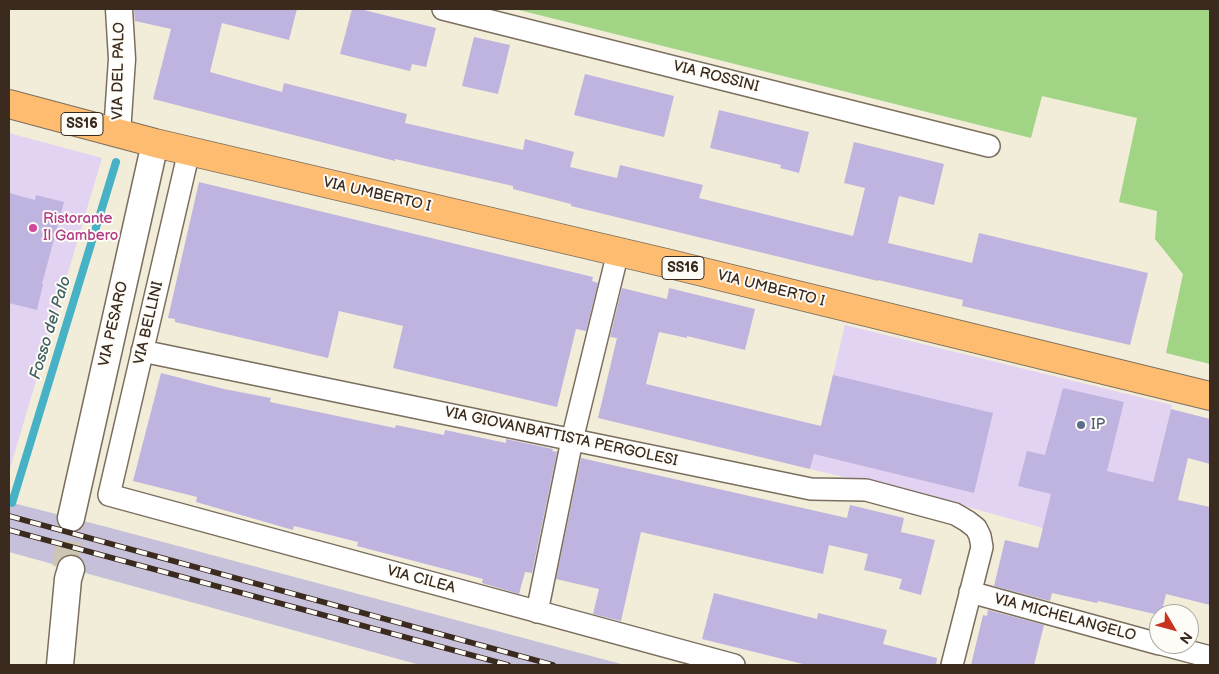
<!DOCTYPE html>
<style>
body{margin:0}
#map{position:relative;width:1219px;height:674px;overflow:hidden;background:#f2edd8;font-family:"Balsamiq Sans",sans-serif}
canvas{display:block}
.frame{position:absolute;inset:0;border:10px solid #3b2a1e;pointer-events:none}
.north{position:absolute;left:1149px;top:604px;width:50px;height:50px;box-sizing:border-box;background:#fdfcf7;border:1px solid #afa8a0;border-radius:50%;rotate:127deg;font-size:14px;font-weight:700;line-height:20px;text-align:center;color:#3b2a1e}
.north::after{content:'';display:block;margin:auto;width:18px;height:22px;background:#c8321e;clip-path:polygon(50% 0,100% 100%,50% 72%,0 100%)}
</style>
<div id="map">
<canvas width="1219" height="674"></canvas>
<div class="frame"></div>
<div class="north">N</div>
</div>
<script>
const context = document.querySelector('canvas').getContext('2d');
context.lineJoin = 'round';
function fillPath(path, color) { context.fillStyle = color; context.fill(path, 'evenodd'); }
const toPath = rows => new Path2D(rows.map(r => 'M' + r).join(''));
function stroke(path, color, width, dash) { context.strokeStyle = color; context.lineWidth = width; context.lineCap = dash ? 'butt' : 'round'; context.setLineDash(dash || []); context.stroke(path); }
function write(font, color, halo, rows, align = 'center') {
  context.font = font + ' "Balsamiq Sans",sans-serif'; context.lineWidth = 4; context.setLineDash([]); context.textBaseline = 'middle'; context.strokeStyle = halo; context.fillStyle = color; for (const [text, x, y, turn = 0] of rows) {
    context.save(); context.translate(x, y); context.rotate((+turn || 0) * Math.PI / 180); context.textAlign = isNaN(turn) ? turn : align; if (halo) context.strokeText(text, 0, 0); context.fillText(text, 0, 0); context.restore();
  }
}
const built = toPath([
 [9,133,102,158,9,472],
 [845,325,1172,405,1144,517,1043,528,968,507,810,469]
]);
const industrial = toPath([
 [9,502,103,526,625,665,420,665,9,552]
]);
const green = toPath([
 [515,9,1210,9,1210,364,1166,353,1183,274,1155,239,1157,211,1119,202,1137,118,1042,96,1031,138]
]);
const stream = toPath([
 [12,503,116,162]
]);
const building = toPath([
 [134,9,297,9,289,40,222,23,210,72,282,92,284,83,407,114,405,123,523,150,525,139,574,152,570,167,617,178,620,165,703,185,699,198,853,236,865,188,844,183,854,142,944,164,934,205,899,196,888,243,972,263,979,233,1148,273,1130,345,962,306,963,300,878,280,878,281,571,206,571,204,513,189,513,186,395,159,395,161,153,99,171,29,135,21],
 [352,9,360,9,436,28,426,67,412,64,410,71,340,54],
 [474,37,510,45,498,94,462,86],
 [585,74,674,96,664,137,574,115],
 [719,110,809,132,799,173,780,168,781,165,710,148],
 [199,182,593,277,592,281,598,283,586,331,576,329,557,407,393,368,403,326,339,311,328,358,175,322,175,319,168,318],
 [9,193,35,200,36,195,64,202,42,284,43,284,37,310,9,303],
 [622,288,667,299,669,288,755,309,745,350,687,336,687,338,659,332,646,384,821,426,833,375,993,413,974,493,814,454,810,469,598,418,617,338,610,337],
 [161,373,224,389,271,398,270,402,395,428,396,425,444,435,445,430,506,443,506,439,553,449,552,451,557,452,532,573,525,572,519,594,482,583,483,579,357,546,358,542,294,526,293,530,196,502,197,497,133,481],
 [1063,388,1124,402,1107,471,1153,482,1171,409,1210,419,1210,464,1188,458,1178,500,1210,507,1210,605,1166,594,1161,614,1159,615,1098,601,1097,603,1052,593,1050,601,994,586,1005,540,1038,548,1051,494,1018,486,1027,451,1045,455],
 [581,458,847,518,850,505,904,518,901,532,935,540,921,595,899,589,902,579,864,570,868,554,829,545,823,574,641,532,621,621,593,614,599,589,556,579],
 [714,593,817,619,818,613,887,630,883,644,937,658,936,665,807,665,702,639],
 [988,610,1044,625,1034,665,971,665,983,615,987,616]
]);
const tertiaryTunnel = toPath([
 [66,567,71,518]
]);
const minor = toPath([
 [443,9,989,146],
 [189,151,109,495,734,665],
 [142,351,811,489,866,490,955,514,967,521,976,528,980,536,982,547,952,665],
 [970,592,1159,644],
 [537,612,572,440,618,252],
 [1161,644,1210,657]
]);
const tertiary = toPath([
 [117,133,122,59,119,9],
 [71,518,155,143],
 [60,665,68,579,71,569]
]);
const primary = toPath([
 [9,104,155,143,666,263,1210,396]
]);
const rail = toPath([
 [9,516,553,665],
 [9,530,508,665]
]);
const markers = [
 [33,228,5,"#d1479c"],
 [1081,425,5,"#5c6f8a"]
];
const shields = [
 [82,124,42],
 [683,268,42]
];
const shieldNames = [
 ["SS16",82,124],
 ["SS16",683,268]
];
const streetNames = [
 ["VIA DEL PALO",119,71,-89],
 ["VIA ROSSINI",716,77,14],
 ["VIA UMBERTO I",377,195,13],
 ["VIA UMBERTO I",771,289,14],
 ["VIA BELLINI",149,323,-77],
 ["VIA PESARO",114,324,-77],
 ["VIA GIOVANBATTISTA PERGOLESI",561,437,12],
 ["VIA CILEA",421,580,15],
 ["VIA MICHELANGELO",1065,618,15]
];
const hotelNames = [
 ["Ristorante",43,219],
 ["Il Gambero",43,236]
];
const serviceNames = [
 ["IP",1091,425]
];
const waterNames = [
 ["Fosso del Palo",51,328,-73]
];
fillPath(built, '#e3d3f2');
fillPath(industrial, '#c6c0da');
fillPath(green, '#a1d484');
stroke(stream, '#47b1c6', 8);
fillPath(building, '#bfb4df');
stroke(tertiaryTunnel, '#cdc6b3', 26, [26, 13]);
stroke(minor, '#7b6e5f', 24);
stroke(tertiary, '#7b6e5f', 29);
stroke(primary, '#7b6e5f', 30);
stroke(minor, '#fff', 21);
stroke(tertiary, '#fff', 26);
stroke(primary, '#febc70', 28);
stroke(rail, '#3b2a1e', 5.5);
stroke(rail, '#fdfcf7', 4, [11]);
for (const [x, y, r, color] of markers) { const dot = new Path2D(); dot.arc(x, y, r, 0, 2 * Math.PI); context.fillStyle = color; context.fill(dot); stroke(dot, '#fdfcf7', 2); }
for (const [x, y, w] of shields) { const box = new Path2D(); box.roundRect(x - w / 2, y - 11.5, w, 23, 4); context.fillStyle = '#fdfcf7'; context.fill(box); stroke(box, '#3b2a1e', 1); }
write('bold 14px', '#3b2a1e', null, shieldNames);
write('15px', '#3b2a1e', '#fdfcf7', streetNames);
write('15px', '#b23c85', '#fdfcf7', hotelNames, 'left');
write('15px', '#4e5e75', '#fdfcf7', serviceNames, 'left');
write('italic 16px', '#406061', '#fdfcf7', waterNames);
</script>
